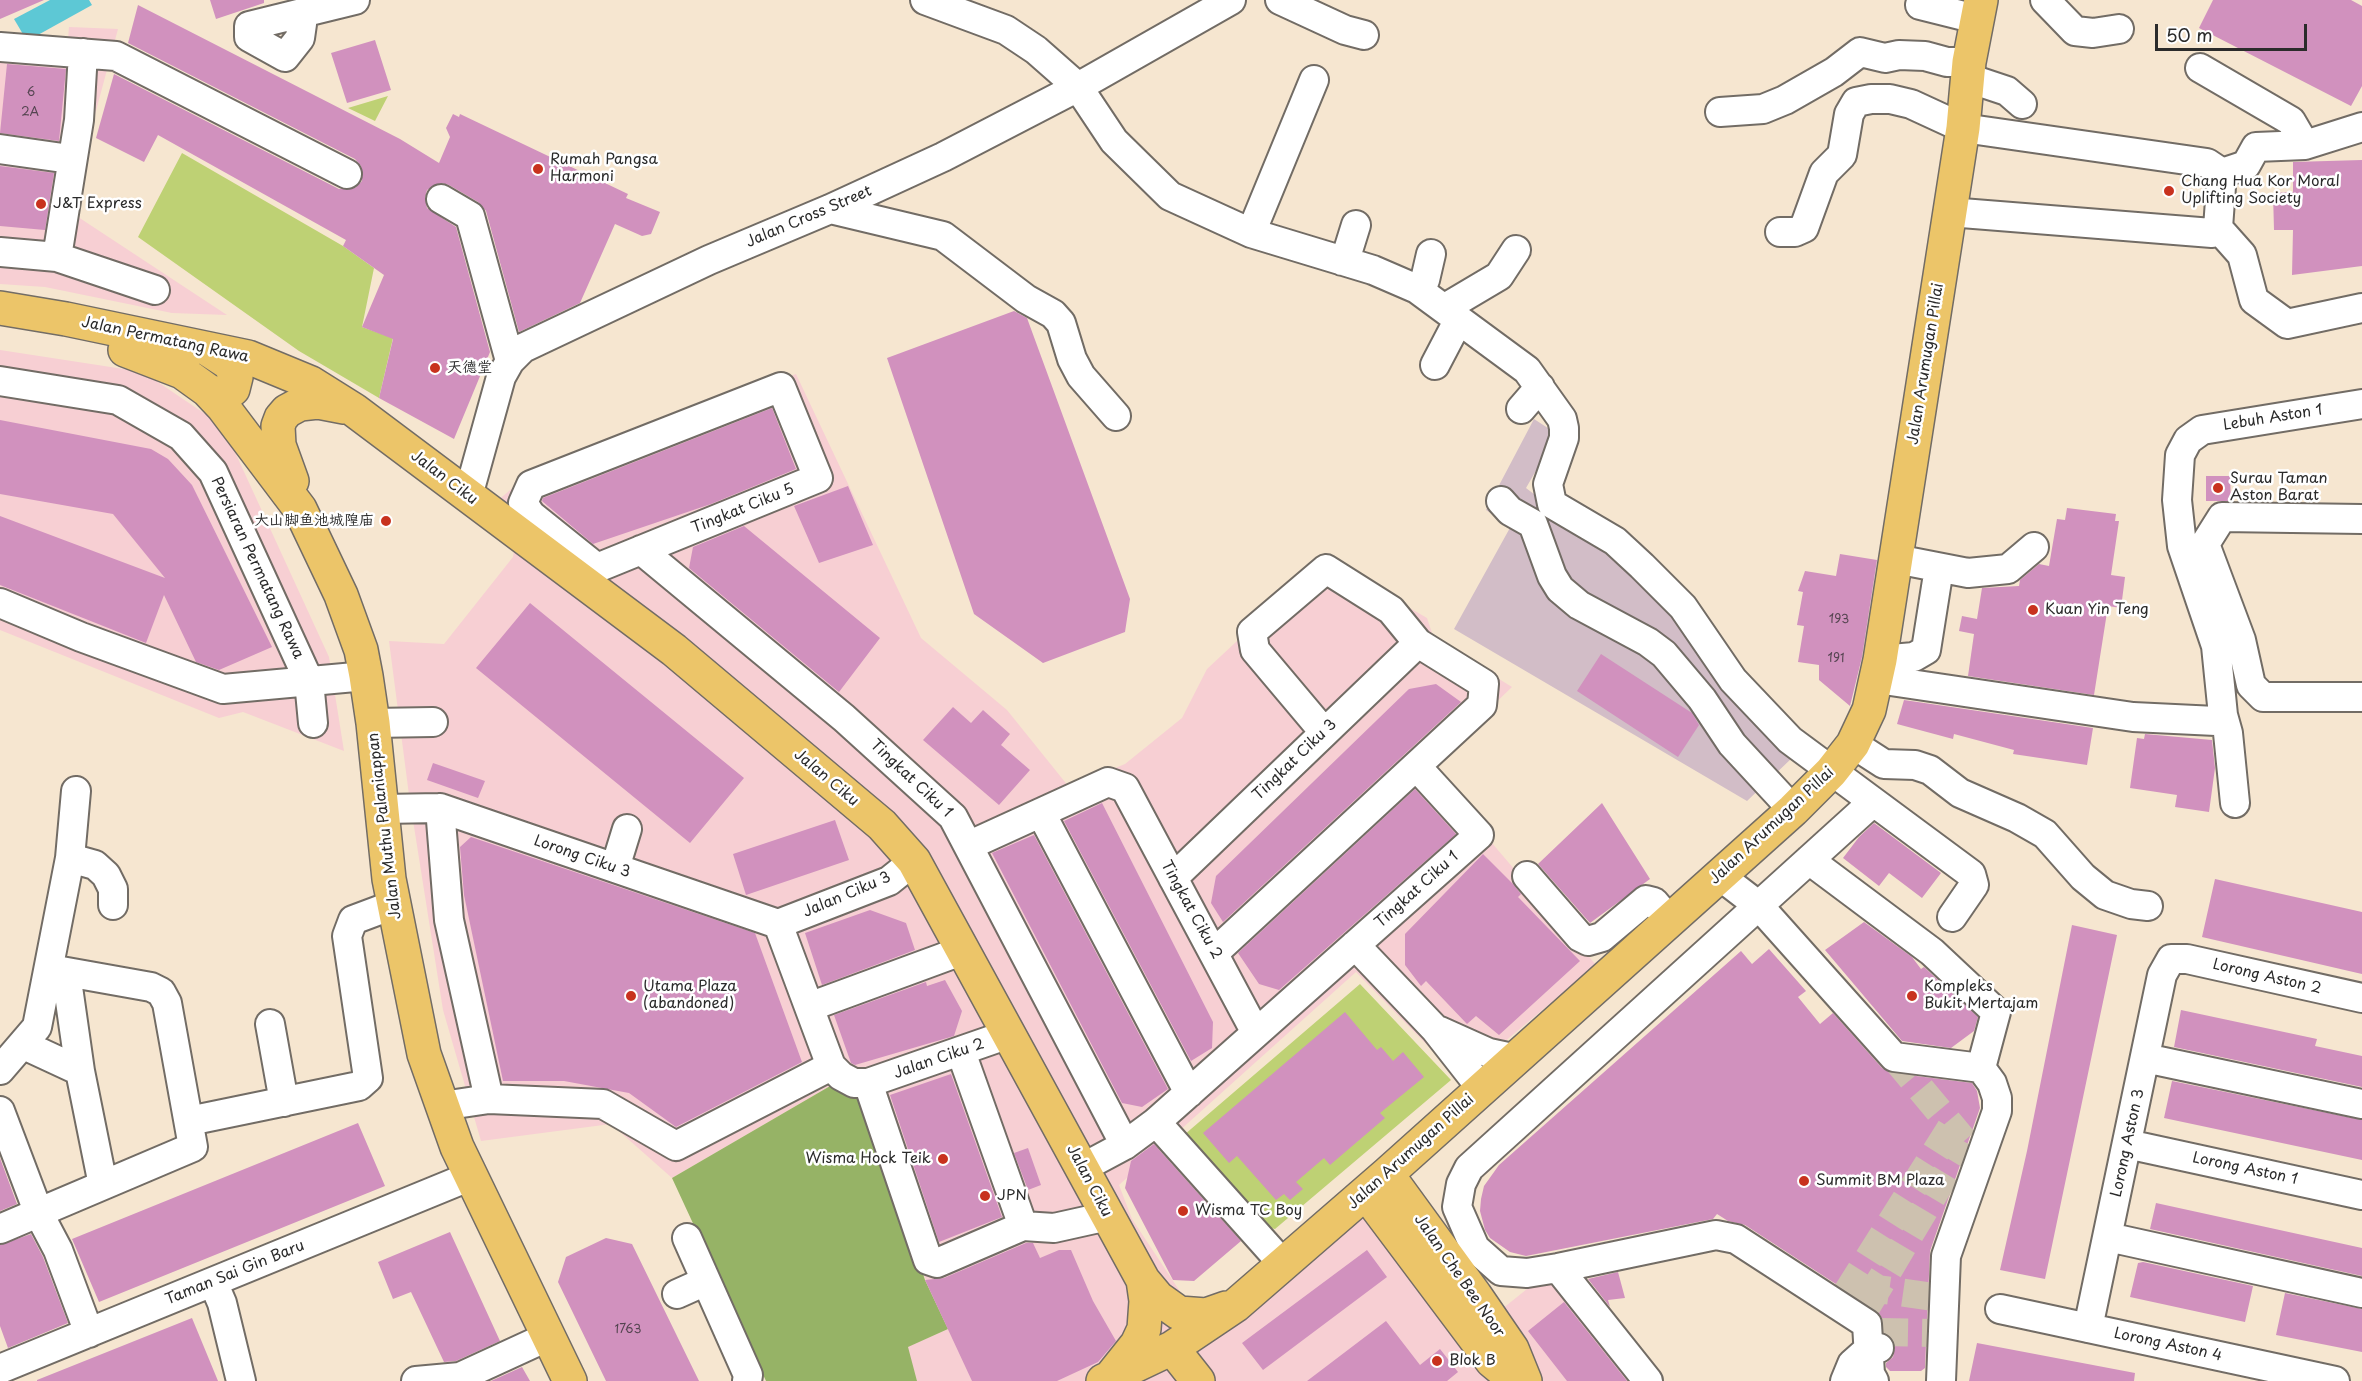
<!DOCTYPE html>
<meta charset="utf-8">
<style>
body{margin:0}
#map{position:relative;width:2362px;height:1381px;overflow:hidden;background:#f6e6d0;font-family:"Playpen Sans",sans-serif}
canvas{display:block}
.scale{position:absolute;left:2155px;top:24px;width:152px;height:27px;box-sizing:border-box;border:3px solid #2b2b2b;border-top:0;padding-left:8px;font-size:18px;line-height:21px;white-space:nowrap;color:#2b2b2b;-webkit-text-stroke:4px #fff;paint-order:stroke}
</style>
<div id="map">
<canvas width="2362" height="1381"></canvas>
<div class="scale">50 m</div>
</div>
<script>
const context = document.querySelector('canvas').getContext('2d');
context.lineJoin = 'round';
function fillPath(path, color) { context.fillStyle = color; context.fill(path, 'evenodd'); }
const toPath = rows => new Path2D(rows.map(r => 'M' + r).join(''));
function stroke(path, color, width, dash) { context.strokeStyle = color; context.lineWidth = width; context.lineCap = dash ? 'butt' : 'round'; context.setLineDash(dash || []); context.stroke(path); }
function write(font, color, halo, rows, align = 'center') {
  context.font = font + ' "Playpen Sans","LXGW WenKai TC",sans-serif'; context.lineWidth = 5; context.setLineDash([]); context.textBaseline = 'middle'; context.strokeStyle = halo; context.fillStyle = color; for (const [text, x, y, turn = 0] of rows) {
    context.save(); context.translate(x, y); context.rotate((+turn || 0) * Math.PI / 180); context.textAlign = isNaN(turn) ? turn : align; if (halo) context.strokeText(text, 0, 0); context.fillText(text, 0, 0); context.restore();
  }
}
const built = toPath([
 [69,27,118,29,69,211,227,315,172,313,45,287,0,284,0,35,68,39],
 [0,350,143,372,223,426,329,657,344,751,243,712,219,718,0,630],
 [796,374,921,638,1007,710,1069,787,1125,764,1182,718,1207,669,1325,559,1427,618,1434,639,1512,687,1428,768,1596,965,1460,1079,1356,972,1119,1185,1132,1219,1191,1308,1210,1310,1389,1166,1497,1313,1537,1281,1571,1276,1650,1381,917,1381,907,1347,948,1329,837,1082,672,1178,611,1124,481,1141,443,1010,409,795,389,641,444,644,513,557,519,521,496,502,522,480]
]);
const industrial = toPath([
 [1534,419,1557,434,1526,488,1657,588,1793,757,1747,801,1454,629,1511,526,1486,510]
]);
const green = toPath([
 [388,96,375,121,348,108],
 [182,153,343,246,374,268,362,327,393,338,379,398,299,351,138,237],
 [1360,984,1451,1080,1275,1229,1262,1226,1184,1135]
]);
const forest = toPath([
 [837,1082,867,1104,925,1280,948,1329,908,1347,917,1381,766,1381,672,1178]
]);
const water = toPath([
 [50,0,89,0,92,5,27,41,14,19]
]);
const building = toPath([
 [0,0,44,0,0,19],
 [210,0,264,0,264,3,216,19],
 [2213,0,2351,0,2362,6,2362,86,2351,106,2199,28],
 [138,5,400,139,439,163,450,137,446,128,453,114,459,117,460,114,628,194,626,198,660,212,651,234,642,236,615,224,580,303,519,332,486,211,478,202,449,185,441,183,427,190,425,198,427,208,456,227,490,352,454,439,379,398,393,339,362,327,384,275,343,246,346,240,158,135,144,162,96,138,114,74,339,189,355,188,362,181,361,166,355,159,128,43],
 [375,40,391,90,347,103,331,53],
 [7,64,66,69,59,141,0,133],
 [2362,160,2362,266,2292,275,2293,230,2274,230,2273,193,2293,192,2293,162],
 [0,166,54,173,45,230,0,226],
 [1014,311,1027,318,1130,599,1125,632,1043,663,974,614,887,358],
 [772,408,796,469,711,504,593,544,542,501,543,498],
 [0,420,151,449,168,459,192,485,272,647,219,670,196,662,164,595,146,643,0,585,0,516,165,578,113,514,0,494],
 [2206,476,2230,476,2231,501,2206,501],
 [848,486,873,545,819,563,794,506],
 [2067,508,2116,514,2115,521,2119,521,2111,575,2125,577,2121,608,2108,606,2094,695,1968,676,1974,634,1959,631,1962,616,1977,619,1982,588,2019,586,2020,580,2039,564,2049,566,2057,519,2065,520],
 [744,526,880,638,839,692,689,568,693,547],
 [1840,554,1877,560,1862,657,1850,706,1819,680,1819,665,1798,662,1804,626,1797,625,1803,592,1798,591,1805,571,1836,576],
 [530,603,744,778,690,843,476,668],
 [1601,654,1692,713,1699,725,1678,757,1577,691],
 [1436,684,1461,702,1223,922,1211,903,1216,876,1409,689],
 [1904,700,2093,728,2087,765,2013,754,2014,750,1954,734,1953,739,1897,724],
 [953,707,971,723,983,710,1010,734,1001,745,1030,770,999,805,923,740],
 [2145,734,2212,740,2215,768,2209,812,2175,807,2177,795,2130,788,2137,738,2144,739],
 [433,763,485,781,478,798,427,780],
 [1415,789,1456,834,1279,990,1259,984,1238,953],
 [1102,803,1213,1022,1212,1048,1191,1061,1064,821],
 [1602,803,1650,879,1590,923,1538,864],
 [835,820,849,860,746,895,733,854],
 [1874,823,1941,873,1922,898,1889,873,1879,886,1843,858,1859,837],
 [1034,835,1168,1089,1142,1107,1122,1103,992,853],
 [471,837,755,933,802,1062,676,1127,629,1093,564,1081,503,1081,464,895,460,847],
 [1483,854,1513,884,1521,894,1518,897,1580,961,1499,1035,1476,1016,1467,1024,1426,981,1421,986,1405,965,1405,934],
 [2215,879,2362,912,2362,974,2202,937],
 [870,910,906,923,915,950,822,985,805,933],
 [1864,922,1912,957,1921,969,1924,967,1978,1017,1974,1031,1951,1048,1902,1041,1825,950],
 [2072,925,2117,935,2045,1279,2000,1270,2027,1151],
 [1769,949,1806,991,1798,997,1820,1024,1833,1013,1882,1068,1892,1073,1972,1083,1977,1091,1980,1108,1930,1251,1925,1368,1921,1371,1890,1371,1886,1367,1886,1363,1893,1357,1895,1347,1893,1339,1884,1333,1881,1316,1876,1310,1745,1225,1728,1221,1717,1214,1713,1219,1526,1256,1510,1252,1490,1238,1485,1230,1480,1211,1481,1199,1484,1186,1499,1165,1741,951,1752,964],
 [945,980,962,1011,954,1036,855,1065,851,1063,834,1015,926,982,927,986],
 [2181,1010,2317,1039,2315,1046,2362,1056,2362,1087,2174,1047],
 [1345,1012,1377,1050,1381,1047,1393,1061,1403,1052,1424,1077,1380,1113,1385,1118,1330,1165,1324,1158,1296,1182,1303,1189,1290,1200,1284,1194,1276,1200,1237,1156,1229,1163,1203,1133],
 [951,1074,1002,1217,939,1242,890,1095],
 [2172,1081,2362,1120,2362,1160,2164,1118],
 [358,1123,385,1186,99,1302,72,1239],
 [1154,1144,1241,1241,1194,1281,1173,1280,1125,1188,1131,1161],
 [1028,1148,1041,1185,1028,1190,1014,1153],
 [0,1158,17,1204,0,1211],
 [2156,1203,2362,1248,2362,1276,2150,1229],
 [450,1232,500,1341,456,1361,444,1362,411,1292,393,1299,378,1262],
 [31,1234,43,1257,68,1323,8,1348,0,1326,0,1245],
 [606,1238,632,1244,699,1381,606,1381,558,1282,566,1257],
 [1026,1243,1033,1243,1040,1258,1059,1250,1071,1250,1093,1301,1116,1341,1098,1362,1057,1381,972,1381,925,1280,944,1278],
 [1367,1250,1387,1277,1263,1370,1242,1343],
 [2143,1262,2253,1286,2245,1322,2130,1297,2138,1263],
 [1618,1272,1625,1298,1608,1300,1610,1307,1588,1279],
 [2285,1293,2362,1309,2362,1352,2276,1335],
 [1564,1302,1627,1381,1567,1381,1528,1331],
 [192,1318,218,1381,37,1381,37,1380],
 [1386,1321,1420,1365,1440,1349,1458,1372,1447,1381,1307,1381],
 [1977,1343,2135,1373,2134,1381,1969,1381],
 [522,1367,530,1381,491,1381]
]);
const minorTunnel = toPath([
 [1894,1057,1964,1141],
 [1864,1280,1878,1289,1934,1297],
 [1846,1294,1952,1126],
 [1867,1306,1965,1142],
 [1880,1332,1932,1333]
]);
const minor = toPath([
 [925,0,1006,30,1036,50,1078,87,1114,141,1170,196,1251,233,1373,270,1417,289,1527,370,1562,419,1564,428,1564,438,1548,484,1552,504,1615,541,1642,566,1683,607,1733,680,1790,740,1971,874,1974,885,1952,917],
 [1280,0,1345,30,1364,35],
 [2045,0,2075,31,2093,33,2119,29],
 [1920,5,1976,19],
 [299,15,302,24,300,38,285,57,249,37,249,26,355,0],
 [0,47,116,56,347,174],
 [2200,68,2291,121,2305,145],
 [1968,78,2007,91,2022,104],
 [1720,112,1763,109,1785,100,1834,72,1860,52,1885,58,1899,55,1925,56,1947,62,1969,62],
 [0,149,70,159],
 [2222,173,2246,165,2256,147,2305,145,2362,127],
 [441,199,470,216,510,361],
 [830,209,943,236,1026,299,1053,314,1061,323,1072,359,1081,376,1116,416],
 [2218,228,2242,255,2254,300,2287,324,2362,308],
 [1780,232,1795,232,1804,228,1824,173,1842,155,1849,114,1856,102,1871,99,1890,99,1911,104,1963,128,2207,163,2222,173,2218,228,2212,233,1949,212],
 [1251,233,1314,80],
 [0,252,57,257,155,290],
 [57,257,79,120,83,53],
 [1342,261,1347,254,1356,225],
 [1417,289,1425,280,1431,254],
 [1445,308,1499,276,1516,250],
 [1435,365,1458,321],
 [0,381,118,400,181,436,213,472,309,681,313,723],
 [1521,409,1540,387],
 [468,496,501,377,510,361,523,348,709,260,830,209,943,157,1078,87,1231,0],
 [1501,501,1510,511,1533,524,1552,576,1560,589,1579,605,1648,642,1664,654,1702,699,1732,744,1793,810],
 [2362,519,2222,517,2205,544,2241,640,2251,685,2263,697,2362,697],
 [641,550,844,718,953,817,1125,1145],
 [1896,559,1968,573,2008,569,2034,547],
 [575,576,597,568,818,478,781,387,531,485,523,503,531,515,597,568],
 [0,603,81,637,223,689,366,676],
 [1880,660,1914,657,1926,650,1939,568],
 [1877,679,2133,717,2216,721,2223,715,2216,646,2182,546,2177,500,2180,455,2188,440,2202,430,2362,404],
 [2223,715,2228,733,2235,803],
 [373,723,433,722],
 [1853,744,1884,764,1915,765,1930,770,1960,793,2017,818,2045,834,2083,877,2105,895,2131,904,2148,906],
 [1873,802,1469,1168,1461,1184,1457,1207,1475,1248,1501,1271,1527,1273,1558,1268,1716,1235,1736,1239,1867,1324,1870,1374,1874,1381],
 [440,808,449,920,489,1099],
 [382,809,440,808,778,924],
 [1041,813,1189,1093],
 [970,845,1108,782,1125,788,1256,1033],
 [70,858,95,865,106,875,113,889,113,905],
 [1809,860,1932,952,1996,1012,1981,1068],
 [615,868,627,829],
 [1527,876,1580,937,1588,941,1602,937,1646,900,1654,902,1670,921],
 [1720,876,1759,906,1894,1057,1981,1068,1992,1083,1997,1098,1997,1111,1946,1256,1941,1381],
 [1173,878,1418,643],
 [778,924,831,1066,841,1076,854,1083,868,1083,1009,1034],
 [778,924,889,881,914,861],
 [1355,945,1435,1029,1482,1089],
 [1214,953,1482,705,1484,684,1418,643,1391,610,1326,569,1252,632,1255,650,1324,732],
 [66,973,80,1071,103,1185],
 [809,1007,964,950],
 [270,1024,284,1102],
 [1440,1031,1489,1053,1517,1059],
 [24,1045,80,1071],
 [961,1052,1023,1226],
 [2145,1058,2362,1104],
 [0,1070,37,1027,70,858,76,791],
 [868,1083,928,1260,937,1263,1023,1226,1054,1228,1108,1216],
 [442,1106,489,1099,603,1104,676,1146,831,1066],
 [0,1111,39,1214,58,1250,89,1333],
 [189,1121,359,1086,368,1078,347,936,353,920,393,905],
 [1156,1122,1283,1264],
 [2127,1144,2362,1195],
 [1082,1168,1125,1145,1156,1122,1479,835,1416,766],
 [0,1229,193,1147,167,1003,161,992,151,987,50,969],
 [2108,1237,2362,1293],
 [687,1238,748,1375,747,1381],
 [1558,1268,1648,1381],
 [213,1282,222,1303,241,1381],
 [677,1294,706,1281],
 [2000,1309,2335,1381],
 [2088,1328,2162,975,2171,959,2187,959,2362,998],
 [0,1369,471,1176],
 [416,1381,460,1377,547,1337],
 [1845,1381,1852,1364,1870,1348,1879,1348]
]);
const major = toPath([
 [0,308,66,319,248,357,311,383,354,410,674,650,882,825,914,861,1143,1280,1158,1298,1179,1313,1206,1315,1226,1308],
 [207,349,230,364,236,377,233,389,228,393,216,394,207,390],
 [125,350,182,372,207,390,223,407,300,509,341,595,361,650,366,676,373,723,389,879,424,1054,457,1147,570,1381],
 [292,481,279,445,278,426,281,418,287,411,300,404,318,402,344,407],
 [1387,1174,1475,1295,1512,1349,1525,1381],
 [1366,1193,1492,1361,1516,1381],
 [1172,1348,1198,1381],
 [1113,1374,1137,1344,1144,1329,1146,1301,1143,1280],
 [1103,1381,1172,1348,1236,1305,1387,1174,1793,810,1831,772,1853,744,1869,710,1880,660,1963,128,1969,62,1981,0]
]);
const markers = [
 [538,169,6,"#c8321e"],
 [2169,191,6,"#c8321e"],
 [41,204,6,"#c8321e"],
 [435,368,6,"#c8321e"],
 [2218,488,6,"#c8321e"],
 [386,521,6,"#c8321e"],
 [2033,610,6,"#c8321e"],
 [631,996,6,"#c8321e"],
 [1912,996,6,"#c8321e"],
 [943,1159,6,"#c8321e"],
 [1804,1181,6,"#c8321e"],
 [985,1196,6,"#c8321e"],
 [1183,1211,6,"#c8321e"],
 [1437,1361,6,"#c8321e"]
];
const numberNames = [
 ["6",31,93],
 ["2A",30,113],
 ["193",1839,620],
 ["191",1836,659],
 ["1763",628,1330]
];
const poiNames = [
 ["Rumah Pangsa",550,160],
 ["Harmoni",550,177],
 ["Chang Hua Kor Moral",2181,182],
 ["Uplifting Society",2181,199],
 ["J&T Express",53,204],
 ["天德堂",447,368],
 ["Surau Taman",2230,479],
 ["Aston Barat",2230,496],
 ["大山脚鱼池城隍庙",374,521,"right"],
 ["Kuan Yin Teng",2045,610],
 ["Utama Plaza",643,987],
 ["(abandoned)",643,1004],
 ["Kompleks",1924,987],
 ["Bukit Mertajam",1924,1004],
 ["Wisma Hock Teik",931,1159,"right"],
 ["Summit BM Plaza",1816,1181],
 ["JPN",997,1196],
 ["Wisma TC Boy",1195,1211],
 ["Blok B",1449,1361]
];
const streetNames = [
 ["Jalan Cross Street",809,217,-23],
 ["Jalan Permatang Rawa",165,340,12],
 ["Jalan Arumugan Pillai",1926,364,-81],
 ["Lebuh Aston 1",2273,418,-9],
 ["Jalan Ciku",444,478,37],
 ["Tingkat Ciku 5",743,509,-22],
 ["Persiaran Permatang Rawa",257,568,65],
 ["Tingkat Ciku 3",1295,760,-44],
 ["Jalan Ciku",826,778,40],
 ["Tingkat Ciku 1",911,779,43],
 ["Jalan Muthu Palaniappan",385,826,-97],
 ["Jalan Arumugan Pillai",1772,826,-43],
 ["Lorong Ciku 3",582,857,19],
 ["Tingkat Ciku 1",1417,890,-42],
 ["Jalan Ciku 3",847,895,-23],
 ["Tingkat Ciku 2",1191,910,61],
 ["Lorong Aston 2",2267,977,13],
 ["Jalan Ciku 2",939,1059,-19],
 ["Lorong Aston 3",2128,1143,-78],
 ["Jalan Arumugan Pillai",1411,1152,-42],
 ["Lorong Aston 1",2245,1169,12],
 ["Jalan Ciku",1089,1181,62],
 ["Taman Sai Gin Baru",235,1273,-22],
 ["Jalan Che Bee Noor",1459,1276,55],
 ["Lorong Aston 4",2168,1345,12]
];
fillPath(built, '#f7cfd3');
fillPath(industrial, '#d2bdc7');
fillPath(green, '#bed174');
fillPath(forest, '#96b366');
fillPath(water, '#5dc8d5');
fillPath(building, '#d191be');
stroke(minorTunnel, '#cdc1af', 28, [28, 14]);
stroke(minor, '#726c65', 32);
stroke(major, '#726c65', 36);
stroke(minor, '#fff', 28);
stroke(major, '#ecc569', 33);
for (const [x, y, r, color] of markers) { const dot = new Path2D(); dot.arc(x, y, r, 0, 2 * Math.PI); context.fillStyle = color; context.fill(dot); stroke(dot, '#fff', 2); }
write('12px', '#544450', null, numberNames);
write('15px', '#2b2b2b', '#fff', poiNames, 'left');
write('15px', '#2b2b2b', '#fff', streetNames);
</script>
